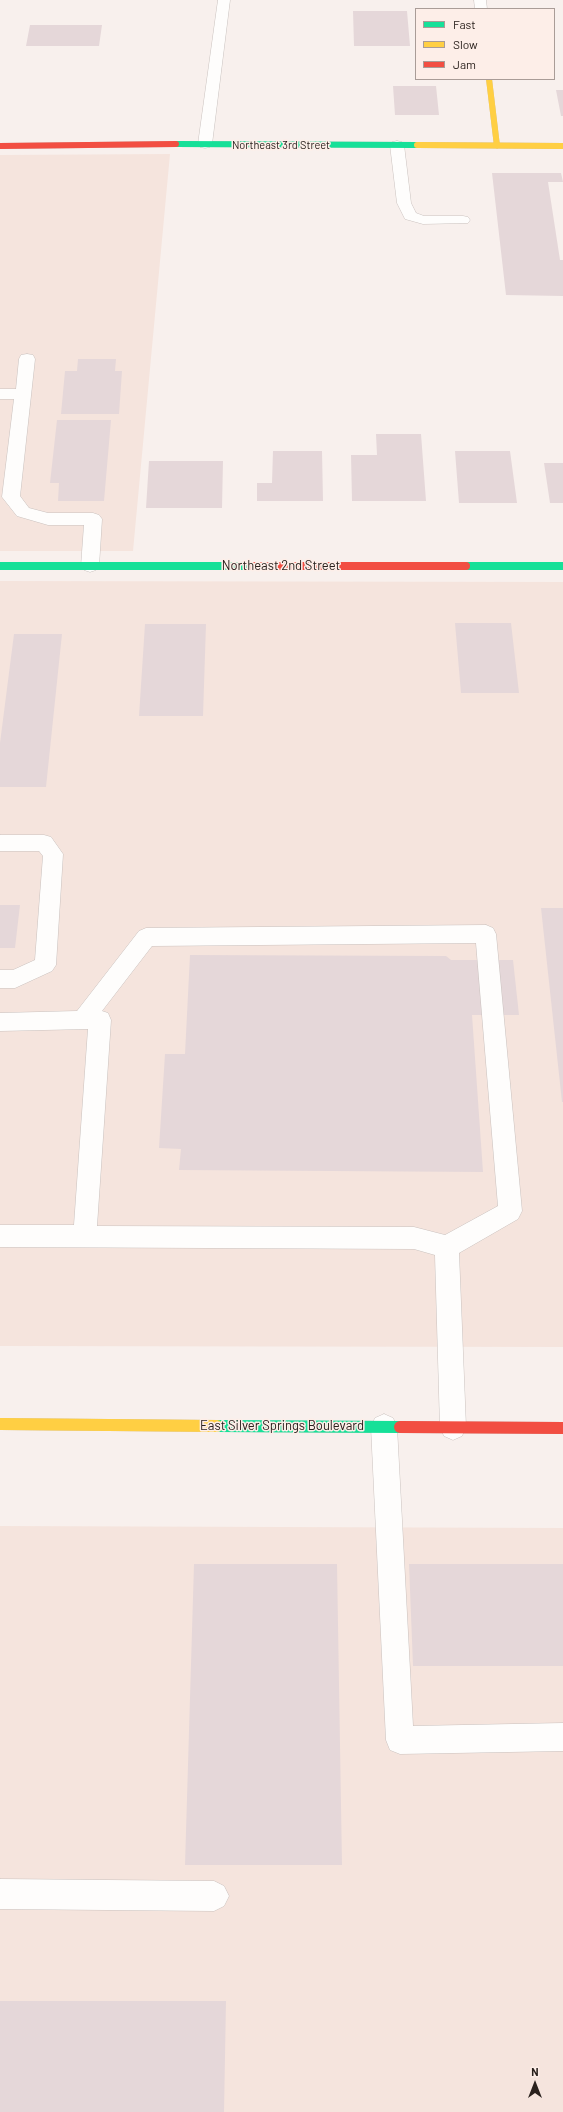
<!DOCTYPE html>
<style>
body{margin:0}
#map{position:relative;width:563px;height:2112px;overflow:hidden;background:#f8f0ed;font-family:Barlow,sans-serif}
canvas{display:block}
.legend{position:absolute;left:415px;top:8px;width:140px;height:72px;box-sizing:border-box;background:#fdeee8;border:1px solid #a99c97;margin:0;padding:5px 7px;list-style:none;font-size:12px;color:#2a211d}
.legend li{display:flex;align-items:center;gap:8px;height:20px}
.legend b{width:20px;border:1px solid #a99c97}
.north{position:absolute;left:515px;top:2064px;width:40px;height:40px;-webkit-text-stroke:3px #fdeee8;paint-order:stroke;rotate:0deg;font-size:11px;font-weight:700;line-height:16px;text-align:center;color:#2a211d}
.north::after{content:'';display:block;margin:auto;width:14px;height:18px;background:#2a211d;clip-path:polygon(50% 0,100% 100%,50% 72%,0 100%)}
</style>
<div id="map">
<canvas width="563" height="2112"></canvas>
<ul class="legend">
<li><b style="height:5px;background:#16e098"></b>Fast</li>
<li><b style="height:5px;background:#ffcf43"></b>Slow</li>
<li><b style="height:5px;background:#f24e42"></b>Jam</li>
</ul>
<div class="north">N</div>
</div>
<script>
const context = document.querySelector('canvas').getContext('2d');
context.lineJoin = 'round';
function fillPath(path, color) { context.fillStyle = color; context.fill(path, 'evenodd'); }
const toPath = rows => new Path2D(rows.map(r => 'M' + r).join(''));
function stroke(path, color, width, dash) { context.strokeStyle = color; context.lineWidth = width; context.lineCap = dash ? 'butt' : 'round'; context.setLineDash(dash || []); context.stroke(path); }
function write(font, color, halo, rows, align = 'center') {
  context.font = font + ' Barlow,sans-serif'; context.lineWidth = 3; context.setLineDash([]); context.textBaseline = 'middle'; context.strokeStyle = halo; context.fillStyle = color; for (const [text, x, y, turn = 0] of rows) {
    context.save(); context.translate(x, y); context.rotate((+turn || 0) * Math.PI / 180); context.textAlign = isNaN(turn) ? turn : align; if (halo) context.strokeText(text, 0, 0); context.fillText(text, 0, 0); context.restore();
  }
}
const commercial = toPath([
 [170,154,133,551,0,551,0,155],
 [0,581,563,582,563,1347,0,1346],
 [0,1526,563,1528,563,2112,0,2112]
]);
const building = toPath([
 [353,11,407,11,410,46,354,46],
 [30,25,102,25,99,46,26,46],
 [393,86,436,86,439,115,395,115],
 [556,90,563,90,563,116,561,116],
 [492,173,561,173,563,182,548,182,560,260,563,260,563,296,506,295],
 [78,359,116,359,115,371,122,371,119,414,61,414,65,371,77,371],
 [57,420,111,420,104,501,58,501,59,483,50,483],
 [376,434,421,434,426,501,352,501,351,455,377,455],
 [273,451,322,451,323,501,257,501,257,483,272,483],
 [455,451,510,451,517,503,459,503],
 [149,461,223,461,222,508,146,508],
 [544,463,563,463,563,503,550,503],
 [455,623,511,623,519,693,461,693],
 [145,624,206,624,203,716,139,716],
 [14,634,62,634,46,787,0,787,0,743],
 [0,905,20,905,15,948,0,948],
 [541,908,563,908,563,1102,562,1102],
 [190,955,446,956,451,960,513,960,519,1015,472,1015,483,1172,179,1170,181,1149,159,1148,165,1054,185,1054],
 [194,1564,337,1564,342,1865,185,1865],
 [409,1564,563,1564,563,1666,413,1666],
 [0,2001,226,2001,224,2112,0,2112]
]);
const lane = toPath([
 [218,0,230,0,212,144,210,147,205,148,200,147,198,144,218,0],
 [397,141,402,142,404,145,411,203,416,213,424,216,463,216,468,217,470,220,468,223,423,224,405,219,397,203,390,145,392,142,397,141],
 [27,354,33,355,35,359,20,496,29,508,48,513,93,513,99,515,102,519,99,566,96,570,90,572,84,570,81,566,84,525,48,525,17,516,2,497,14,399,0,399,0,389,16,389,19,359,21,355,27,354],
 [0,835,44,835,51,837,63,854,56,965,52,971,15,988,0,988,0,970,13,970,35,960,43,856,39,851,0,851,0,835],
 [486,925,493,928,496,934,522,1211,518,1219,459,1253,466,1427,462,1436,453,1440,444,1436,440,1427,435,1255,414,1249,0,1247,0,1225,74,1225,88,1029,0,1031,0,1013,77,1011,139,931,146,928,486,925],
 [476,943,498,1206,445,1235,414,1227,97,1226,111,1020,108,1013,102,1011,152,946,476,943],
 [384,1414,393,1418,397,1427,413,1726,563,1723,563,1751,400,1754,390,1750,386,1740,371,1427,375,1418,384,1414],
 [0,1879,214,1881,224,1886,229,1896,224,1906,214,1911,0,1909,0,1879]
]);
const street = toPath([
 [474,0,486,0,487,9,475,9,474,0]
]);
const fastFar2 = toPath([
 [176,144,417,145]
]);
const fastFar1 = toPath([
 [0,566,251,566],
 [466,566,563,566]
]);
const fast = toPath([
 [217,1426,400,1427]
]);
const slowFar1 = toPath([
 [489,79,497,146],
 [417,145,563,146]
]);
const slow = toPath([
 [0,1424,217,1426]
]);
const jamFar2 = toPath([
 [0,146,176,144]
]);
const jamFar1 = toPath([
 [251,566,466,566]
]);
const jam = toPath([
 [400,1427,563,1428]
]);
const farStreetnames = [
 ["Northeast 3rd Street",281,145]
];
const streetNames = [
 ["Northeast 2nd Street",281,566],
 ["East Silver Springs Boulevard",282,1426]
];
fillPath(commercial, '#f5e4dd');
fillPath(building, '#e5d7d9');
stroke(lane, '#cac2bf', 1);
stroke(street, '#cac2bf', 1);
stroke(fastFar2, '#cac2bf', 6);
stroke(fastFar1, '#cac2bf', 8);
stroke(fast, '#cac2bf', 12);
stroke(slowFar1, '#cac2bf', 6);
stroke(slow, '#cac2bf', 12);
stroke(jamFar2, '#cac2bf', 6);
stroke(jamFar1, '#cac2bf', 8);
stroke(jam, '#cac2bf', 12);
fillPath(lane, '#fefdfc');
fillPath(street, '#fefdfc');
stroke(fastFar2, '#16e098', 6);
stroke(fastFar1, '#16e098', 8);
stroke(fast, '#16e098', 12);
stroke(slowFar1, '#ffcf43', 6);
stroke(slow, '#ffcf43', 12);
stroke(jamFar2, '#f24e42', 6);
stroke(jamFar1, '#f24e42', 8);
stroke(jam, '#f24e42', 12);
write('11px', '#2a211d', '#fdeee8', farStreetnames);
write('13px', '#2a211d', '#fdeee8', streetNames);
</script>
